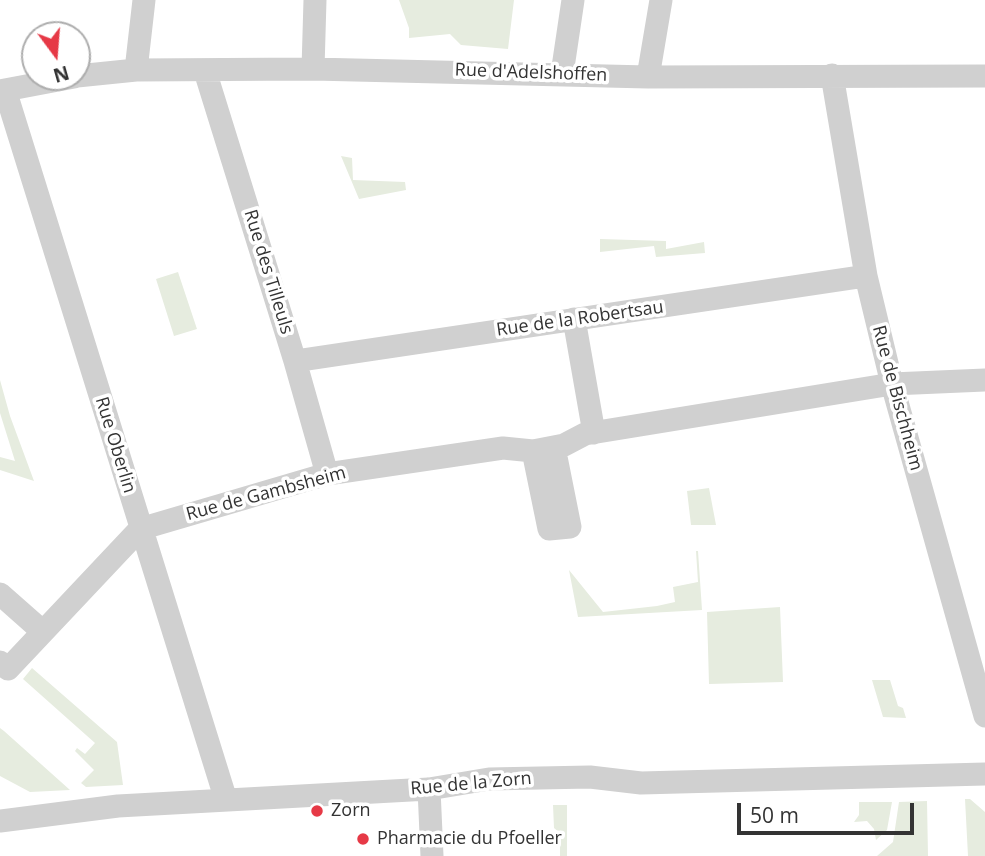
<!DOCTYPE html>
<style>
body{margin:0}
#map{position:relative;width:985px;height:856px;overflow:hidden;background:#fff;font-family:"Open Sans",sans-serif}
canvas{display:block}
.north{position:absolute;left:21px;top:21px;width:70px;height:70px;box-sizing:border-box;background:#fff;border:2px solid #adadad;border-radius:50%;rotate:164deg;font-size:19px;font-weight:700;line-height:28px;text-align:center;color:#333}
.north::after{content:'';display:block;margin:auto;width:24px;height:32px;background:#e63946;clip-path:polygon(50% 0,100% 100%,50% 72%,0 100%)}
.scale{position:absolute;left:737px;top:803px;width:177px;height:32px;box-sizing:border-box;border:4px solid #333;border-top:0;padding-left:9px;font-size:21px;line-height:24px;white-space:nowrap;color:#333;-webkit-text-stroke:5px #fff;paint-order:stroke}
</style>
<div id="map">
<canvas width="985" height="856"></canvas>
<div class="north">N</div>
<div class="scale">50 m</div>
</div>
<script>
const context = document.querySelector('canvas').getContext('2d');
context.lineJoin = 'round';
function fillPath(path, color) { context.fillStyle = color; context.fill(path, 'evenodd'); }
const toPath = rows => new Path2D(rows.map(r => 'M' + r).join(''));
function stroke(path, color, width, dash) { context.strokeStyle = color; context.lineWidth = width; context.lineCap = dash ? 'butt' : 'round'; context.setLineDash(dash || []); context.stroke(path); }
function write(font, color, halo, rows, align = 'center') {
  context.font = font + ' "Open Sans",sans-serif'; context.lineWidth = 7; context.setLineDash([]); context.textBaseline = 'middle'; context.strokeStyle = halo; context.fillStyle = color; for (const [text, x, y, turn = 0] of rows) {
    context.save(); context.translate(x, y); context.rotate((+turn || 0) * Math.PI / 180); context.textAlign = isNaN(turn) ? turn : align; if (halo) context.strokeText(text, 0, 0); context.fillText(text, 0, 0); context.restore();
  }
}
const green = toPath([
 [399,0,514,0,508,49,461,45,450,34,409,38,409,28],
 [341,156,352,158,353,180,405,182,406,190,359,199],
 [600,239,666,241,666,249,704,242,705,253,656,257,654,246,600,252],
 [178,272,197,329,174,336,156,279],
 [0,380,10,416,34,481,0,470,0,457,15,461,0,413],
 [709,488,716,525,691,525,687,491],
 [696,551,698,551,702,610,578,617,569,570,603,612,657,606,675,602,673,587,698,582],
 [780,607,783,682,709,684,707,612],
 [32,668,117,742,123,785,86,787,81,783,94,770,75,751,77,748,85,754,95,743,23,679],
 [872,680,890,680,898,706,903,708,906,718,883,717],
 [0,728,4,731,70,790,30,792,0,776],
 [965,799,970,799,985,812,985,856,968,856],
 [927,801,928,856,877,856,893,842,899,802],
 [859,802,892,802,887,830,876,840,874,829,867,821,854,822,859,815],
 [553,805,567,805,567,856,560,856,560,833,554,828]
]);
const street = toPath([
 [313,69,315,0],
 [136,70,144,0],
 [205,71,295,361,327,474],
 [562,74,573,0],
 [832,75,866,276,892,384,985,716],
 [77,76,136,70,313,69,648,77,985,76],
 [648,77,661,0],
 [5,90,226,800],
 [0,91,74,77],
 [574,319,594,433],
 [295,361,866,276],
 [533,451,549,529,570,527,554,447],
 [0,594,42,631],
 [0,662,8,669,140,529,327,474,503,448,533,451,564,445,585,434,892,384,985,380],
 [429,789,432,856],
 [0,821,118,806,429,789,489,779,590,777,641,783,985,774]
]);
const markers = [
 [317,811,7,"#e63946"],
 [363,839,7,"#e63946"]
];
const streetNames = [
 ["Rue d'Adelshoffen",531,73,2],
 ["Rue des Tilleuls",268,272,73],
 ["Rue de la Robertsau",580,319,-8],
 ["Rue de Bischheim",897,398,75],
 ["Rue Oberlin",115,445,73],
 ["Rue de Gambsheim",266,494,-15],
 ["Rue de la Zorn",471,784,-5]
];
const poiNames = [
 ["Zorn",331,811],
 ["Pharmacie du Pfoeller",377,839]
];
fillPath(green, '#e6ecdf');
stroke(street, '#d0d0d0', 23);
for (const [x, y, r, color] of markers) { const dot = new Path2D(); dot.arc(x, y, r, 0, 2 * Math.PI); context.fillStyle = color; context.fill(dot); stroke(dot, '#fff', 2.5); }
write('18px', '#333', '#fff', streetNames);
write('18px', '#333', '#fff', poiNames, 'left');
</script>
